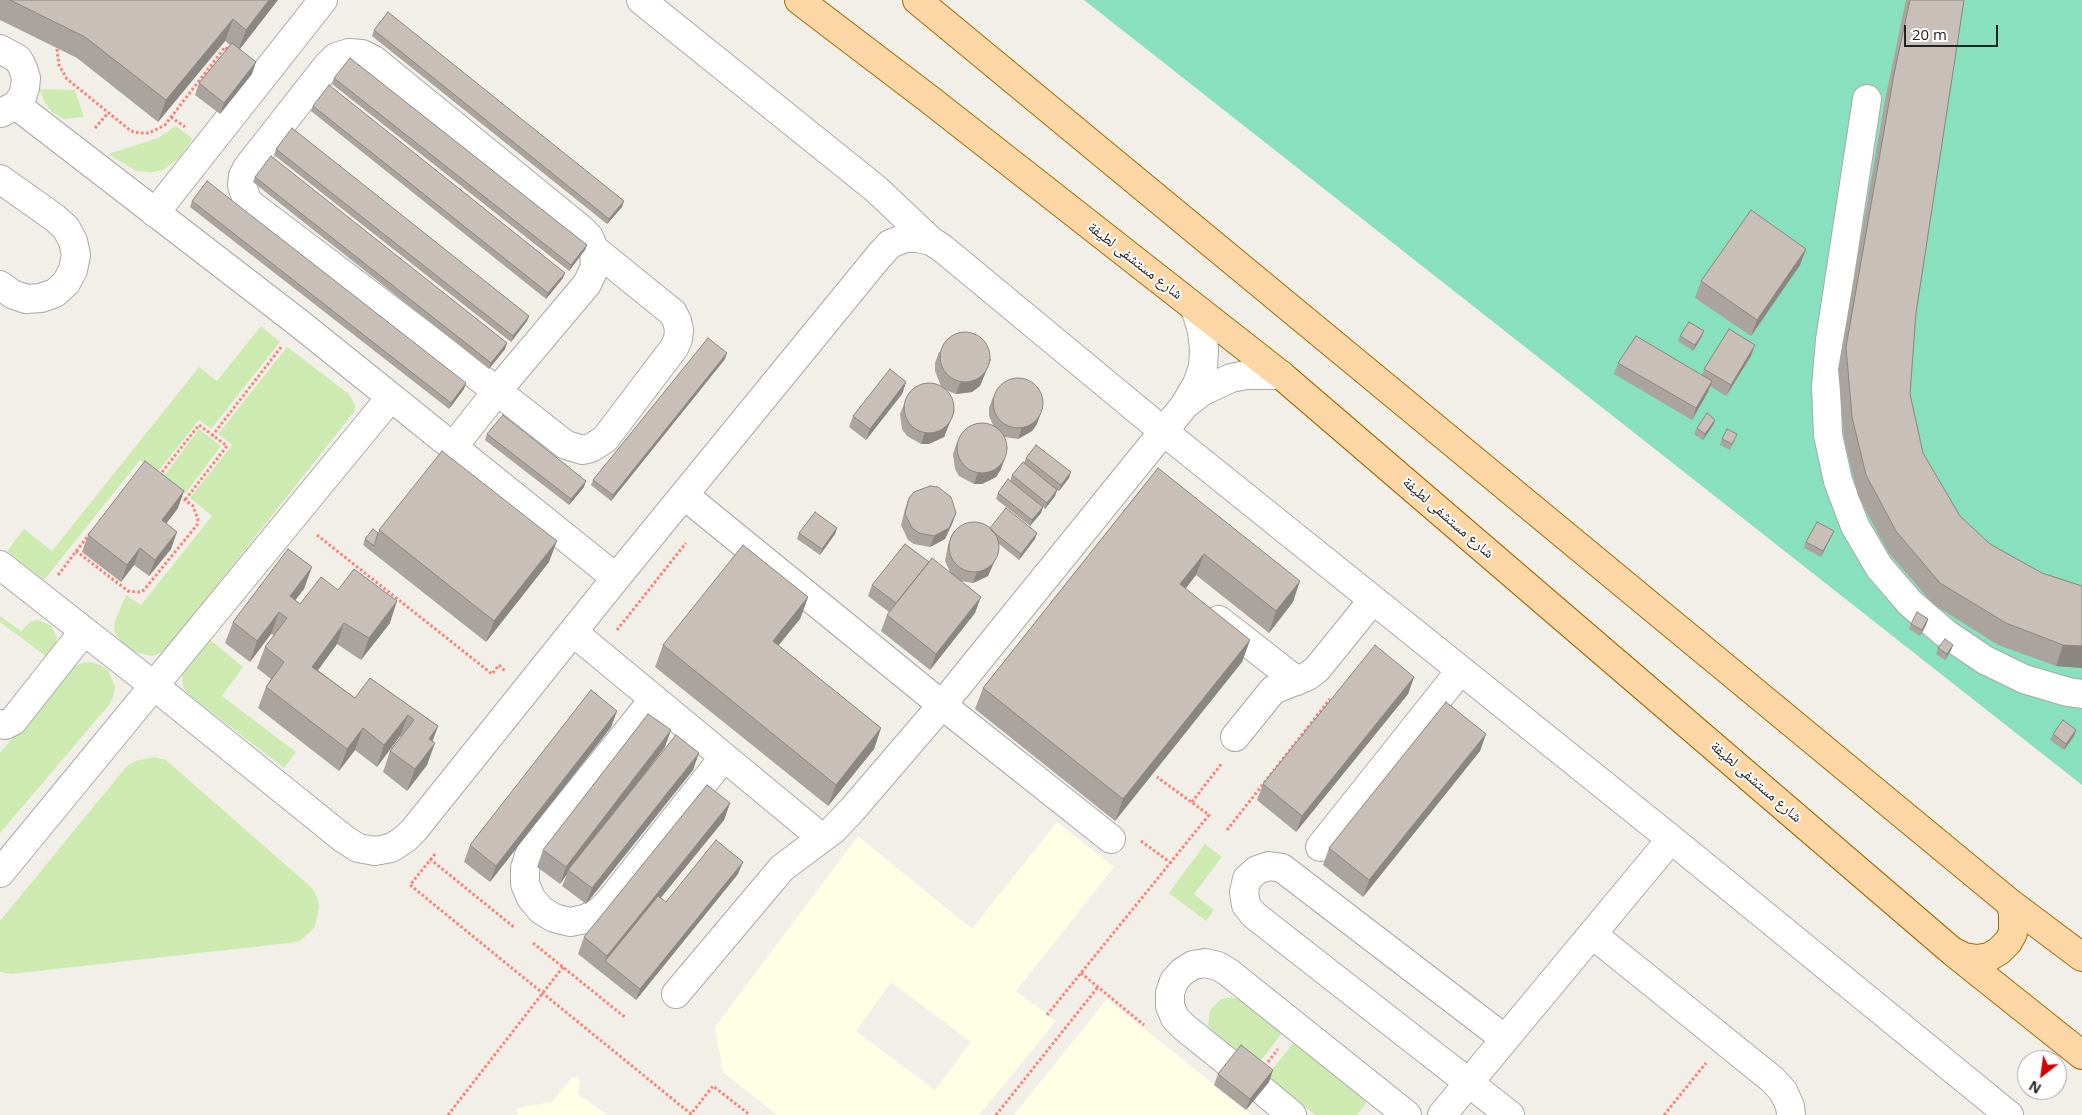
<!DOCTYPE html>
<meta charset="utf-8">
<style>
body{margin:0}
#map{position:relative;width:2082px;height:1115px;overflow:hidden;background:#f2efe9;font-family:"Open Sans",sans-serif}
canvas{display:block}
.north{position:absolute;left:2017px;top:1050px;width:50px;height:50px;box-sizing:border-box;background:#fff;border:1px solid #a7a7a7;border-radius:50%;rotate:210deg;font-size:14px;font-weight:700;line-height:20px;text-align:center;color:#222}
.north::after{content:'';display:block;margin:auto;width:18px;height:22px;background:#d40000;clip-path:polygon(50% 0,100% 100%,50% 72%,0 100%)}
.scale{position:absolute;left:1904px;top:25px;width:94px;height:22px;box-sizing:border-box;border:2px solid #222;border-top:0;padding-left:6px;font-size:15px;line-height:18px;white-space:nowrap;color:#222;-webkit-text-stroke:4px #fff;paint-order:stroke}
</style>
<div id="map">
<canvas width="2082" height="1115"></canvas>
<div class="north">N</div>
<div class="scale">20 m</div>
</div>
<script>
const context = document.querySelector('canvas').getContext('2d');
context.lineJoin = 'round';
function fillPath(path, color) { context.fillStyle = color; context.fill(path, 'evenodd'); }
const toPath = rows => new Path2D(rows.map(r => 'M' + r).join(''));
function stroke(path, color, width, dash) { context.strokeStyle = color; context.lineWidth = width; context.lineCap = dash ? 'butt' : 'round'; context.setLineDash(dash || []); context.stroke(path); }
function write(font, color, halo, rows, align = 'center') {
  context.font = font + ' "Open Sans","Noto Naskh Arabic",sans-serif'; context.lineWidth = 4; context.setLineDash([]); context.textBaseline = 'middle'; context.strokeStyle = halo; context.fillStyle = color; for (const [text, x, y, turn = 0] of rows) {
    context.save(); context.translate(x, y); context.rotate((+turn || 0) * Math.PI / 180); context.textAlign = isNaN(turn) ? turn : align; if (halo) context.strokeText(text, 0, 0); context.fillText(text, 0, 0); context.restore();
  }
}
const education = toPath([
 [1057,822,1114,867,1016,991,1056,1021,979,1115,777,1115,723,1072,715,1027,858,836,972,929],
 [891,982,971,1042,935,1090,856,1031],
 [1107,999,1252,1115,1014,1115],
 [572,1077,577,1077,580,1080,578,1094,607,1115,518,1115,517,1108,552,1102]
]);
const grass = toPath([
 [39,89,75,90,84,117,63,119,52,112,44,101],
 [176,126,193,139,178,159,163,170,154,172,136,171,108,154,158,138],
 [261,326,280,342,211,429,199,420,157,473,140,460,44,580,7,551,24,529,52,551,199,367,217,381],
 [287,347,349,394,355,406,354,412,167,648,160,653,152,656,135,652,122,643,115,633,114,627,115,621,126,595,141,605,212,516,190,498,232,445,218,434],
 [199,429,221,446,185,494,163,477],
 [0,616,21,631,31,621,38,620,51,626,57,637,56,643,47,657,0,622],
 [208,638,243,667,222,696,296,752,284,768,188,694,183,686,182,678,184,669],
 [91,662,100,665,108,670,115,687,113,697,109,705,0,833,0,753,73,667,82,663],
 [155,757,166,760,174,767,312,888,317,897,319,907,315,927,300,941,290,943,11,974,0,972,0,921,126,767,135,761],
 [1205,844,1222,857,1194,894,1214,910,1206,921,1169,893],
 [1228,998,1236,998,1242,1002,1282,1033,1256,1067,1217,1037,1208,1025,1210,1010,1221,999],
 [1294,1042,1367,1102,1357,1115,1315,1115,1267,1076]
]);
const pitch = toPath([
 [1084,0,2082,0,2082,785]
]);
const path = toPath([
 [57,49,59,65,67,79,131,131,139,133,149,133,165,125,225,47,230,51],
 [171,117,185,127],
 [95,128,108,113],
 [212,436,282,346],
 [159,476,199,425,227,446,185,500],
 [317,535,492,674,499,665,505,671],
 [76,551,128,591,139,592,144,590,197,525,198,519,193,506,180,496],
 [58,575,91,532],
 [617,630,686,543],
 [1192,802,1222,763],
 [1227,830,1330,699],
 [1141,841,1171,863],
 [435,854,410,885,691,1114,713,1086,750,1115],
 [430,859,515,928],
 [533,943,626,1018],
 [1081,973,1144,1025],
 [1047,1015,1209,815,1157,777],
 [1268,1062,1278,1049],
 [448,1115,563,967],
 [996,1115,1098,987],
 [1664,1115,1706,1063]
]);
const minor = toPath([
 [641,0,876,189,931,241],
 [0,49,18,59,23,68,26,78,25,88,22,97,16,105,1,113],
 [1867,99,1830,340,1826,387,1828,435,1838,481,1855,526,1879,567,1910,603,1945,633,1985,660,2024,679,2068,692,2082,694],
 [16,105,300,324,616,578],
 [0,179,55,218,66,228,73,241,76,255,73,270,66,283,55,293,41,298,26,299,12,294,0,285],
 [155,213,323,0],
 [1187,403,1203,391,1231,378,1246,375,1281,375],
 [453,447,497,391,587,284,595,267,594,249,589,237,580,228,374,60,362,54,349,53,336,57,327,66,247,168,243,176,242,185,247,201,254,207,497,391,566,445,583,450,591,448,605,439,674,348,678,339,679,330,677,321,673,313,594,249],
 [684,495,942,705,1111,839],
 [0,565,153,685,344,839,358,848,375,851,391,848,405,839,414,830,616,578,879,256,890,244,905,238,918,238,931,241,942,248,1163,431,1671,839,2009,1115],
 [1219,620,1297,681],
 [573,632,822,838],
 [654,699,530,853,525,868,525,884,531,898,541,910,554,918,570,922,585,919,599,912,610,901,724,757],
 [0,724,5,725,13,721,84,631],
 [1235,737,1273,690,1308,676,1317,669,1372,601],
 [1320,847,1460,671],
 [0,873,391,397],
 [1592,934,1773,1080,1783,1091,1790,1106,1791,1115],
 [676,994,782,868,833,830,852,810,942,705,1184,406,1197,384,1203,367,1204,349,1202,331,1195,308],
 [1505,1039,1282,868,1269,866,1257,870,1247,879,1244,892,1246,905,1254,915,1510,1115],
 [1230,1064,1184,1027,1175,1018,1170,1006,1170,993,1174,981,1182,972,1193,965,1205,963,1218,966,1228,972,1407,1115],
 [1262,1090,1292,1115],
 [1442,1115,1671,839]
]);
const major = toPath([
 [799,0,929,99,1281,375,1953,952,2082,1055],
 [917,0,2010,903,2082,957],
 [1954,952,1964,957,1977,959,1989,957,1999,951,2008,942,2013,933,2013,913,2010,903]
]);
const wall = toPath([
 [0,0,278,0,240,49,252,74,220,114,195,95,199,83,230,45,225,41,158,122,77,58,0,20],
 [1906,0,1964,0,1916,313,1910,394,1923,453,1960,516,2082,668,2056,666,1998,645,1933,604,1888,552,1858,496,1844,438,1838,369,1886,95],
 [374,30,622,207,607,224,372,36],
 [334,78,587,245,585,250,569,271,332,84],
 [313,106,563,278,546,299,311,111],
 [276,149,529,316,527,321,511,342,274,155],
 [255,177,507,343,505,349,489,369,253,182],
 [192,201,464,389,449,409,190,207],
 [1806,249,1800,265,1751,336,1695,298,1701,281],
 [1680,336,1702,336,1693,351,1678,341],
 [939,352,991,359,980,386,972,392,956,394,948,391,946,390,950,421,944,437,929,444,921,444,907,436,902,429,900,414,905,402,943,387,941,386,935,371,935,363],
 [1751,356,1726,396,1710,386,1708,392,1692,420,1614,374,1618,363,1702,375,1704,369],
 [725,359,611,501,591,485,593,480],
 [906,382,902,394,866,440,849,427,853,416],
 [993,397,1037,424,1032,431,1018,439,1004,437,1001,469,996,477,982,484,974,484,959,476,955,469,953,454,957,442,993,425,989,416,989,408],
 [1715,420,1713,425,1703,440,1694,434,1697,428],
 [487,434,584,487,569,505,485,440],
 [1722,439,1735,440,1730,450,1720,445],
 [1026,458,1069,478,1059,491,1057,490,1055,496,1045,509,1043,507,1041,513,1030,526,996,499,998,493,1010,481,1012,475,1024,463],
 [1158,468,1293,602,1269,633,1196,575,1185,589,1250,640,1242,662,1115,821,975,709,983,688],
 [909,498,956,513,952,524,945,539,930,547,914,544,908,540,901,525,905,509],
 [178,508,166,524,171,549,149,576,134,565,121,582,82,552,88,535],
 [837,528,835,534,820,555,797,539,799,533],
 [990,528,1035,539,1019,560,999,544,995,561,988,576,973,583,961,581,975,613,930,670,881,631,887,615,889,612,868,596,872,585,929,562,950,572,945,561,948,545,952,534],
 [379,530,549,562,486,642,363,545,365,539,378,533],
 [1834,531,1821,557,1804,548,1806,542],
 [304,589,295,600,300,604,338,590,390,623,361,660,337,644,318,670,355,698,370,678,438,726,432,742,427,765,407,791,383,772,390,751,401,737,400,736,377,767,355,750,339,771,258,708,266,687,271,679,257,668,265,647,274,635,271,634,250,662,225,643,233,622],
 [808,597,800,619,778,645,881,728,874,749,828,806,655,667,663,645],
 [1928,619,1926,625,1920,636,1909,629,1911,624],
 [1953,645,1951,650,1945,660,1936,654,1938,648],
 [1414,677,1408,694,1296,832,1257,800,1263,784],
 [617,711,611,727,490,882,464,862,470,845],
 [1486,734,1480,751,1363,897,1323,865,1329,848],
 [2053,734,2074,736,2064,750,2050,740],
 [665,747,616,811,693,770,586,904,562,886,567,874,560,884,537,867,543,850],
 [730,803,724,820,660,898,666,902,738,874,636,1000,578,954,584,937],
 [1218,1074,1269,1082,1246,1110,1214,1085]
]);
const shadedWall = toPath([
 [269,0,278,0,238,51,246,30],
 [233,19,225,41,158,122,166,100],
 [256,62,252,74,220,114,224,103],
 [624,201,622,207,607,224,609,219],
 [587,245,585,250,569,271,571,265],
 [1806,249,1800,265,1751,336,1757,320],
 [565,273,563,278,546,299,548,293],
 [529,316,527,321,511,342,513,336],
 [1704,331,1702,336,1693,351,1695,345],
 [507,343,505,349,489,369,491,363],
 [1755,345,1751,356,1726,396,1731,385],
 [727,353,725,359,611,501,613,495],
 [991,359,980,386,972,392,956,394,960,383],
 [1712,381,1708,392,1692,420,1696,408],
 [906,382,902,394,866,440,870,429],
 [466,383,464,389,449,409,451,403],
 [955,410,944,437,929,444,921,444,925,432],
 [1041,413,1037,424,1032,431,1018,439,1022,427],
 [1715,420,1713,425,1703,440,1705,434],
 [1005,458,1001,469,996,477,982,484,974,484,978,472],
 [1071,472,1069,478,1059,491,1061,485],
 [586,481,584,487,569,505,571,499],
 [1057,490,1055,496,1045,509,1047,503],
 [184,491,178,508,156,537,162,520],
 [1043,507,1041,513,1030,526,1032,520],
 [956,513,952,524,945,539,930,547,934,536],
 [837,528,835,534,820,555,822,549],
 [1834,531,1821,557,1823,551],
 [177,532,171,549,149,576,155,560],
 [1037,533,1035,539,1019,560,1021,554],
 [557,541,549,562,486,642,494,621],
 [140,548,134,565,121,582,127,565],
 [999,549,988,576,973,583,977,572],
 [1204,554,1196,575,1172,606,1180,584],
 [312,567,304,589,283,616,290,596],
 [1300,581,1293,602,1269,633,1276,611],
 [808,597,800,619,765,662,773,641],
 [981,597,975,613,930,670,936,654],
 [397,601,390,623,361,660,369,638],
 [279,612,271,634,250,662,257,641],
 [1928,619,1926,625,1920,636,1922,630],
 [344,623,337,644,305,688,312,667],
 [1250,640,1242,662,1115,821,1123,799],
 [1953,645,1951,650,1945,660,1947,654],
 [2063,645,2082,646,2082,668,2056,666],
 [1414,677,1408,694,1296,832,1302,816],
 [617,711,611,727,490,882,496,866],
 [408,715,400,736,377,767,384,745],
 [438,726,430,748,429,739],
 [363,728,355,750,339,771,347,749],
 [881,728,874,749,828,806,836,785],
 [671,730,665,747,570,871,568,870,567,874,560,884,566,867],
 [2076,730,2074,736,2064,750,2066,744],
 [1486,734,1480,751,1363,897,1369,880],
 [435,743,427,765,407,791,415,769],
 [699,753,693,770,586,904,592,888],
 [730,803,724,820,608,963,605,961,607,956],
 [743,862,738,874,636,1000,640,989],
 [1273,1070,1269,1082,1246,1110,1250,1099]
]);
const building = toPath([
 [10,0,269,0,246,30,233,19,166,100,85,37,10,0],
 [1910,0,1964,0,1916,313,1910,394,1923,453,1960,516,1990,544,2042,573,2082,586,2082,646,2063,645,2006,623,1940,583,1896,531,1866,475,1852,417,1846,347,1894,74,1910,0],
 [388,12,624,201,609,219,374,30,388,12],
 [232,43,256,62,224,103,199,83,232,43],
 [350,58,587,245,571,265,334,78,350,58],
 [329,85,565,273,548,293,313,106,329,85],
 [292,128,529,316,513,336,276,149,292,128],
 [271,156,507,343,491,363,255,177,271,156],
 [207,181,466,383,451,403,192,201,207,181],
 [1751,210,1806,249,1757,320,1701,281,1751,210],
 [1689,322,1704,331,1695,345,1680,336,1689,322],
 [1729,329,1755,345,1731,385,1704,369,1729,329],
 '940 357a25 25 0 1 1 50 0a25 25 0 1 1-50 0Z',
 [1636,336,1712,381,1696,408,1618,363,1636,336],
 [708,338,727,353,613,495,593,480,708,338],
 [890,369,906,382,870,429,853,416,890,369],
 '993 403a25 25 0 1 1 50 0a25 25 0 1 1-50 0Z',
 '904 408a25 25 0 1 1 50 0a25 25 0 1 1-50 0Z',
 [1707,413,1715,420,1705,434,1697,428,1707,413],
 [503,415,586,481,571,499,487,434,503,415],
 '957 448a25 25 0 1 1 50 0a25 25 0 1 1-50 0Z',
 [1727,429,1737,434,1732,444,1722,439,1727,429],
 [1036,445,1071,472,1061,485,1026,458,1036,445],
 [442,451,557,541,494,621,379,530,442,451],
 [145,461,184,491,162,520,177,532,155,560,140,548,127,565,88,535,145,461],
 [1023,462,1057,490,1047,503,1012,475,1023,462],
 [1158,468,1300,581,1276,611,1204,554,1180,584,1250,640,1123,799,983,688,1158,468],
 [1008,479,1043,507,1032,520,998,493,1008,479],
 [930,486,938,487,951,497,956,513,949,528,934,536,919,533,912,528,905,514,909,498,914,492,930,486],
 [1006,508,1037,533,1021,554,992,531,990,528,1006,508],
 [815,512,837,528,822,549,799,533,815,512],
 [1817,522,1834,531,1823,551,1806,542,1817,522],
 '949 547a25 25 0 1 1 50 0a25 25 0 1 1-50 0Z',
 [373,529,378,533,374,546,365,539,373,529],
 [905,544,929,562,896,603,872,585,905,544],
 [743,545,808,597,773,641,881,728,836,785,663,645,743,545],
 [288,549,312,567,290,596,300,604,321,577,338,590,354,569,397,601,369,638,344,623,312,667,355,698,370,678,438,726,429,739,435,743,415,769,390,751,414,720,408,715,384,745,363,728,347,749,266,687,284,662,265,647,287,618,279,612,257,641,233,622,288,549],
 [932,558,981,597,936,654,887,615,932,558],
 [1917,612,1928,619,1922,630,1911,624,1917,612],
 [1945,639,1953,645,1947,654,1938,648,1945,639],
 [1375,645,1414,677,1302,816,1263,784,1375,645],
 [591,690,617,711,496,866,470,845,591,690],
 [1446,702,1486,734,1369,880,1329,848,1446,702],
 [648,714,671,730,566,867,543,850,648,714],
 [2063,720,2076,730,2066,744,2053,734,2063,720],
 [676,735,699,753,592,888,568,870,676,735],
 [707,785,730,803,607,956,584,937,707,785],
 [716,840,743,862,640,989,605,961,658,896,666,902,716,840],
 [1241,1045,1273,1070,1250,1099,1218,1074,1241,1045]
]);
const streetNames = [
 ["شارع مستشفى لطيفة",1135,261,38],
 ["شارع مستشفى لطيفة",1448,518,41],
 ["شارع مستشفى لطيفة",1756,782,41]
];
fillPath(education, '#ffffe5');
fillPath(grass, '#cdebb0');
fillPath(pitch, '#88e0be');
stroke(minor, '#a9a9a9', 30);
stroke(major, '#a06b00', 30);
stroke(path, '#fa8072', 3, [2.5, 2.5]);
stroke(minor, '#fff', 28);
stroke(major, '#fcd6a4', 28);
fillPath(wall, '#aba49e');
fillPath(shadedWall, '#8b8681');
fillPath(building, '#c7bfb8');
stroke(building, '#8b8681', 1);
write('15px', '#222', '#fff', streetNames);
</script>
